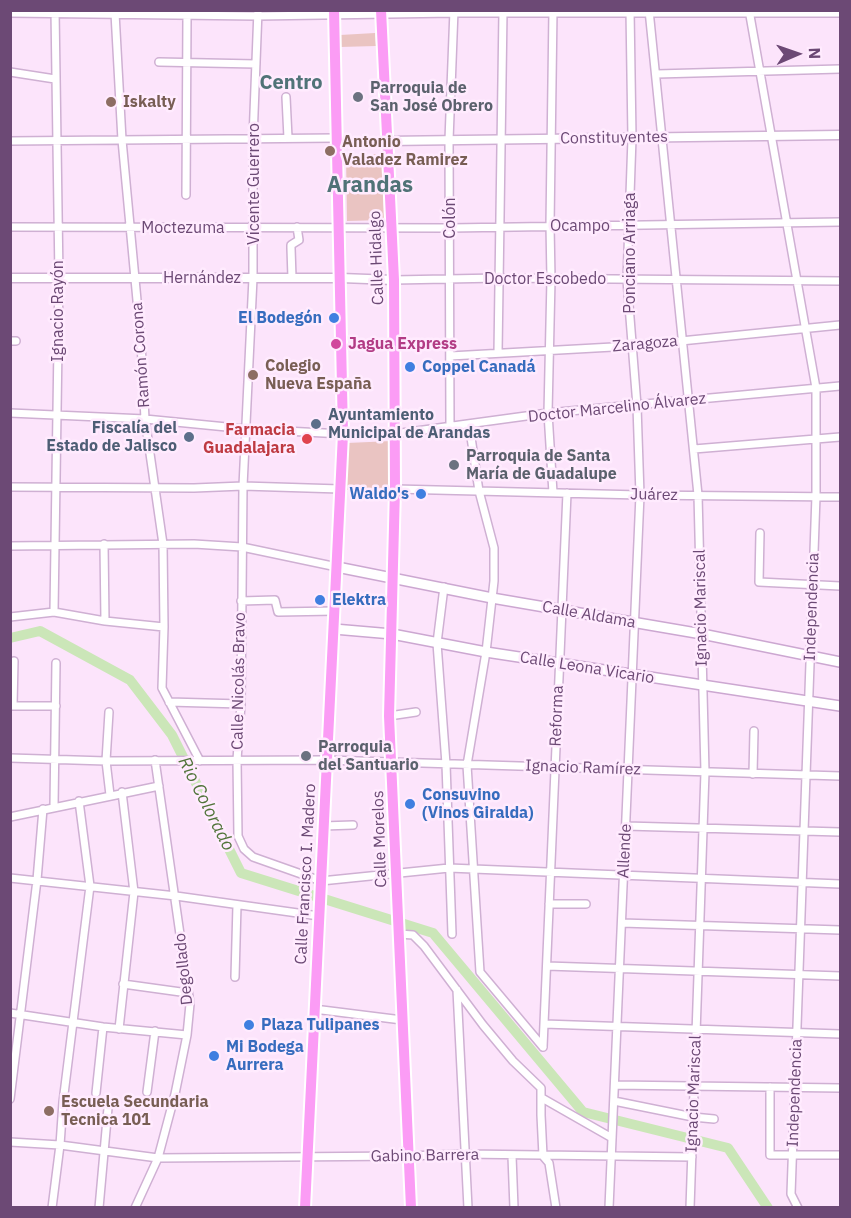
<!DOCTYPE html>
<meta charset="utf-8">
<style>
body{margin:0}
#map{position:relative;width:851px;height:1218px;overflow:hidden;background:#fce4fb;font-family:"IBM Plex Sans",sans-serif}
canvas{display:block}
.frame{position:absolute;inset:0;border:12px solid #6c4975;pointer-events:none}
.north{position:absolute;left:767px;top:24px;width:60px;height:60px;-webkit-text-stroke:4px #ffebfe;paint-order:stroke;rotate:88deg;font-size:16px;font-weight:700;line-height:24px;text-align:center;color:#6c4975}
.north::after{content:'';display:block;margin:auto;width:21px;height:27px;background:#6c4975;clip-path:polygon(50% 0,100% 100%,50% 72%,0 100%)}
</style>
<div id="map">
<canvas width="851" height="1218"></canvas>
<div class="frame"></div>
<div class="north">N</div>
</div>
<script>
const context = document.querySelector('canvas').getContext('2d');
context.lineJoin = 'round';
function fillPath(path, color) { context.fillStyle = color; context.fill(path, 'evenodd'); }
const toPath = rows => new Path2D(rows.map(r => 'M' + r).join(''));
function stroke(path, color, width, dash) { context.strokeStyle = color; context.lineWidth = width; context.lineCap = dash ? 'butt' : 'round'; context.setLineDash(dash || []); context.stroke(path); }
function write(font, color, halo, rows, align = 'center') {
  context.font = font + ' "IBM Plex Sans",sans-serif'; context.lineWidth = 5; context.setLineDash([]); context.textBaseline = 'middle'; context.strokeStyle = halo; context.fillStyle = color; for (const [text, x, y, turn = 0] of rows) {
    context.save(); context.translate(x, y); context.rotate((+turn || 0) * Math.PI / 180); context.textAlign = isNaN(turn) ? turn : align; if (halo) context.strokeText(text, 0, 0); context.fillText(text, 0, 0); context.restore();
  }
}
const green = toPath([
 [375,33,376,46,340,47,340,35],
 [382,154,384,220,347,221,346,155],
 [392,441,392,489,345,490,347,443]
]);
const river = toPath([
 [10,638,40,631,130,680,172,735,241,873,433,933,583,1112,728,1148,768,1208]
]);
const minor = toPath([
 [258,10,253,139,253,278,243,486,241,704,237,760,238,836,244,849,253,857,321,881,449,868,840,884],
 [649,10,698,495,705,772,690,1208],
 [749,10,816,388,816,496,791,1194,798,1208],
 [10,13,257,16,454,13,840,13],
 [115,13,122,140,141,343,145,419,163,544,164,627,162,688,200,761],
 [159,62,256,64],
 [10,72,55,79],
 [657,74,840,69],
 [286,97,288,138],
 [10,141,336,138],
 [186,195,187,16],
 [10,227,450,228,840,222],
 [292,278,291,248,291,245,299,240,297,227],
 [394,280,499,278,840,281],
 [10,341,16,341],
 [498,353,503,11],
 [450,356,631,346,840,325],
 [10,413,145,419,247,429,343,434,394,434,548,413,840,386],
 [469,424,479,491,494,548,494,581,486,652,467,765,480,972,543,1047],
 [450,427,449,140,454,10],
 [694,449,840,437],
 [10,487,194,488,243,486,340,489],
 [395,489,640,495,840,497],
 [553,493,548,413,551,279,550,225,553,10],
 [760,533,759,582,840,586],
 [104,544,105,621],
 [10,546,194,544,242,547,337,567],
 [444,587,437,643,446,764,452,934],
 [241,601,275,600,278,612,335,611],
 [54,612,59,278,55,10],
 [10,617,54,612,105,621,164,627],
 [169,702,241,704],
 [10,706,56,706],
 [13,706,14,661],
 [109,712,106,761,110,795],
 [389,716,416,712],
 [10,758,106,761,326,760,840,776],
 [753,774,754,731],
 [54,806,56,663],
 [469,812,520,814],
 [10,817,159,786],
 [323,826,353,825],
 [626,826,840,832],
 [10,878,176,896,319,916],
 [549,904,586,904],
 [622,923,840,930],
 [399,934,413,935,424,946,483,1025,513,1061,541,1088,541,1115,543,1156,549,1163,556,1208],
 [547,966,840,976],
 [235,977,237,905],
 [123,984,188,993],
 [457,990,468,1208],
 [314,1009,402,1020],
 [10,1013,103,1027,187,1035],
 [544,1024,840,1034],
 [119,1029,134,892,122,792],
 [543,1047,567,493],
 [615,1085,840,1088],
 [770,1087,770,1155,840,1155],
 [147,1092,155,1031],
 [96,1093,103,1027],
 [542,1098,612,1138],
 [10,1099,37,880,43,809],
 [614,1101,693,1117,714,1119],
 [10,1142,60,1145,158,1158,407,1156,465,1154,692,1157],
 [512,1156,514,1208],
 [52,1208,60,1145,63,1102,90,886,79,801],
 [99,1208,108,1108],
 [135,1208,158,1158,175,1094,187,1035,190,1004,155,760],
 [609,1208,640,495,637,406,627,280,632,138,630,10]
]);
const tertiary = toPath([
 [387,141,840,135],
 [10,278,341,278,394,280]
]);
const secondary = toPath([
 [337,567,492,598,702,634,840,662],
 [334,629,392,634,486,652,840,706]
]);
const primary = toPath([
 [381,10,394,280,395,489,389,716,411,1208],
 [305,1208,343,434,334,10]
]);
const markers = [
 [358,97,6,"#6b7280"],
 [111,102,6,"#8d6e63"],
 [330,151,6,"#8d6e63"],
 [334,318,6,"#3f7fe0"],
 [336,344,6,"#d1479c"],
 [410,367,6,"#3f7fe0"],
 [253,375,6,"#8d6e63"],
 [316,424,6,"#5c6f8a"],
 [189,437,6,"#5c6f8a"],
 [307,439,6,"#e0444e"],
 [454,465,6,"#6b7280"],
 [421,494,6,"#3f7fe0"],
 [320,600,6,"#3f7fe0"],
 [306,756,6,"#6b7280"],
 [410,804,6,"#3f7fe0"],
 [249,1025,6,"#3f7fe0"],
 [214,1056,6,"#3f7fe0"],
 [49,1111,6,"#8d6e63"]
];
const worshipNames = [
 ["Parroquia de",370,88],
 ["San José Obrero",370,106],
 ["Parroquia de Santa",466,456],
 ["María de Guadalupe",466,474],
 ["Parroquia",318,747],
 ["del Santuario",318,765]
];
const educationNames = [
 ["Iskalty",123,102],
 ["Antonio",342,142],
 ["Valadez Ramirez",342,160],
 ["Colegio",265,366],
 ["Nueva España",265,384],
 ["Escuela Secundaria",61,1102],
 ["Tecnica 101",61,1120]
];
const streetNames = [
 ["Constituyentes",614,138,-1],
 ["Vicente Guerrero",254,184,-90],
 ["Colón",450,218,-90],
 ["Ocampo",580,226],
 ["Moctezuma",183,228],
 ["Ponciano Arriaga",630,253,-90],
 ["Calle Hidalgo",377,258,-92],
 ["Hernández",202,278],
 ["Doctor Escobedo",545,279],
 ["Ignacio Rayón",58,311,-90],
 ["Zaragoza",645,344,-5],
 ["Ramón Corona",141,355,-94],
 ["Doctor Marcelino Álvarez",617,408,-6],
 ["Juárez",654,495,1],
 ["Independencia",812,607,-88],
 ["Ignacio Mariscal",701,608,-91],
 ["Calle Aldama",589,615,10],
 ["Calle Leona Vicario",587,668,9],
 ["Calle Nicolás Bravo",239,681,-89],
 ["Reforma",557,716,-88],
 ["Ignacio Ramírez",583,768,2],
 ["Calle Morelos",380,839,-92],
 ["Allende",625,851,-87],
 ["Calle Francisco I. Madero",306,874,-87],
 ["Degollado",184,969,-96],
 ["Independencia",795,1093,-88],
 ["Ignacio Mariscal",694,1094,-88],
 ["Gabino Barrera",425,1156,-1]
];
const shopNames = [
 ["El Bodegón",322,318,"right"],
 ["Coppel Canadá",422,367],
 ["Waldo's",409,494,"right"],
 ["Elektra",332,600],
 ["Consuvino",422,795],
 ["(Vinos Giralda)",422,813],
 ["Plaza Tulipanes",261,1025],
 ["Mi Bodega",226,1047],
 ["Aurrera",226,1065]
];
const hotelNames = [
 ["Jagua Express",348,344]
];
const serviceNames = [
 ["Ayuntamiento",328,415],
 ["Municipal de Arandas",328,433],
 ["Fiscalía del",177,428,"right"],
 ["Estado de Jalisco",177,446,"right"]
];
const healthNames = [
 ["Farmacia",295,430],
 ["Guadalajara",295,448]
];
const waterNames = [
 ["Rio Colorado",206,804,63]
];
const quarterNames = [
 ["Centro",291,83]
];
const districtNames = [
 ["Arandas",370,186]
];
fillPath(green, '#eac4c2');
stroke(river, '#cbe6b8', 10);
stroke(minor, '#cfb0d3', 10);
stroke(tertiary, '#cfb0d3', 11);
stroke(secondary, '#cca7d1', 12);
stroke(primary, '#fff', 14);
stroke(minor, '#fff', 7);
stroke(tertiary, '#fff', 8);
stroke(secondary, '#fff', 9);
stroke(primary, '#fb9cf5', 10);
for (const [x, y, r, color] of markers) { const dot = new Path2D(); dot.arc(x, y, r, 0, 2 * Math.PI); context.fillStyle = color; context.fill(dot); stroke(dot, '#ffebfe', 2); }
write('bold 16px', '#5b616d', '#ffebfe', worshipNames, 'left');
write('bold 16px', '#785e54', '#ffebfe', educationNames, 'left');
write('16px', '#6c4975', '#ffebfe', streetNames);
write('bold 16px', '#366cbe', '#ffebfe', shopNames, 'left');
write('bold 16px', '#b23c85', '#ffebfe', hotelNames, 'left');
write('bold 16px', '#4e5e75', '#ffebfe', serviceNames, 'left');
write('bold 16px', '#be3a42', '#ffebfe', healthNames, 'right');
write('italic 18px', '#51743a', '#ffebfe', waterNames);
write('bold 20px', '#507377', '#ffebfe', quarterNames);
write('bold 22px', '#507377', '#ffebfe', districtNames);
</script>
